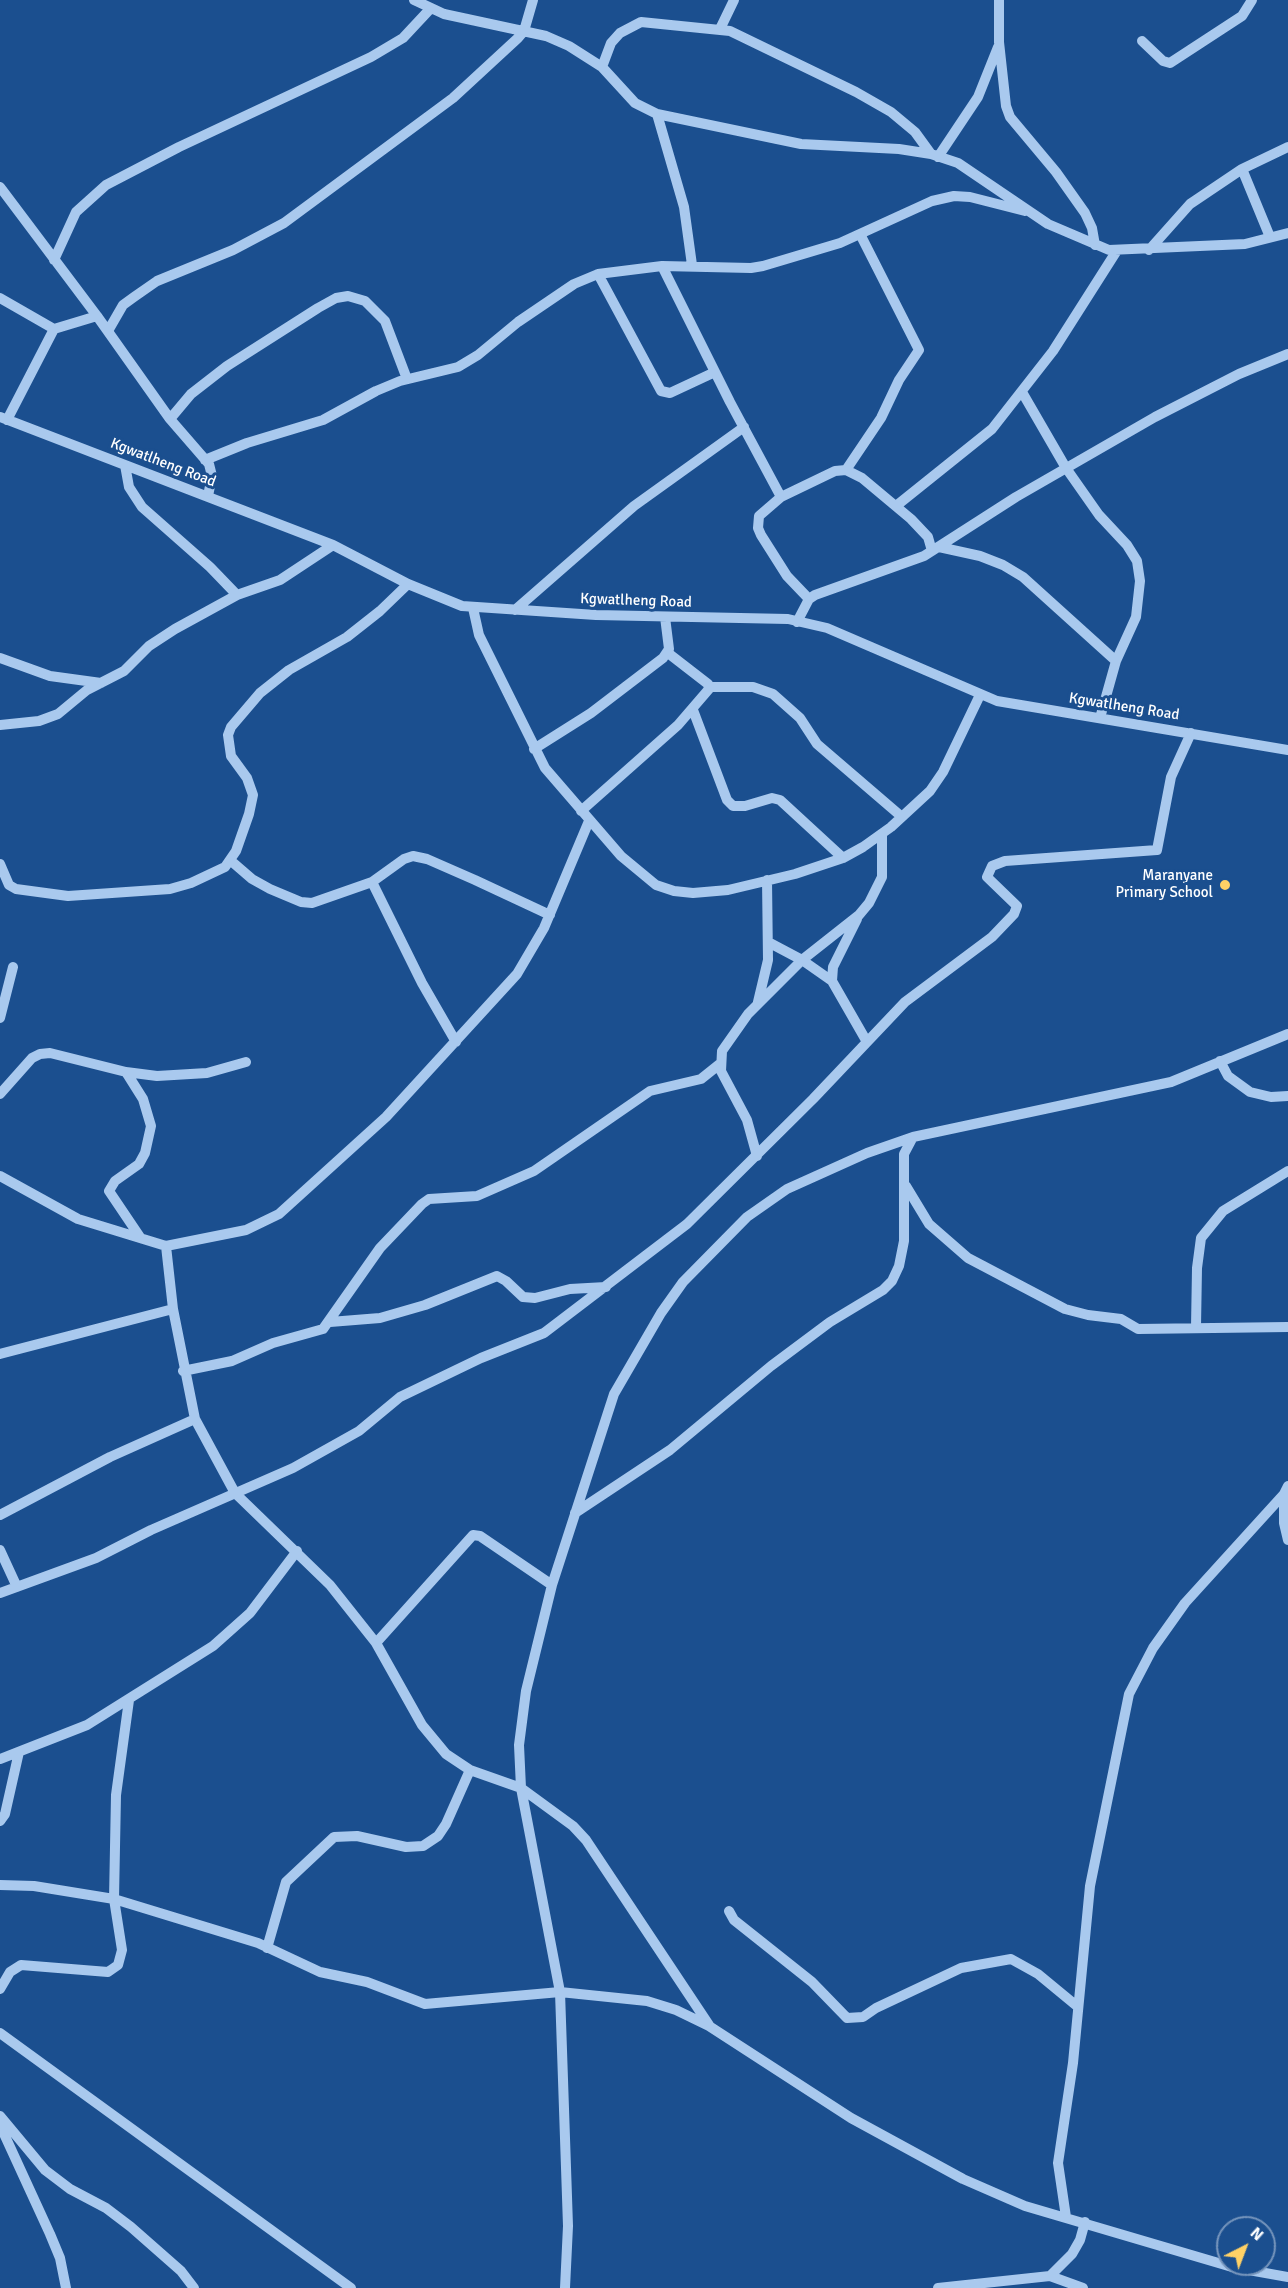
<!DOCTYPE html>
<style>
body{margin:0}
#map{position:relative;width:1288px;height:2288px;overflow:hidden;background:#1b4f8f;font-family:Signika,sans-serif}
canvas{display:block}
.north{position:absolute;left:1216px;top:2216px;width:60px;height:60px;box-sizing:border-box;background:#1b4f8f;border:2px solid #7695bc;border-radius:50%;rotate:42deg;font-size:16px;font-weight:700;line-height:24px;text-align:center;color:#fff}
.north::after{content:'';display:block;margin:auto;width:21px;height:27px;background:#ffd166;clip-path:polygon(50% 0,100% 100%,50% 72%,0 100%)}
</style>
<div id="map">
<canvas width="1288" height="2288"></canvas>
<div class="north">N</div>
</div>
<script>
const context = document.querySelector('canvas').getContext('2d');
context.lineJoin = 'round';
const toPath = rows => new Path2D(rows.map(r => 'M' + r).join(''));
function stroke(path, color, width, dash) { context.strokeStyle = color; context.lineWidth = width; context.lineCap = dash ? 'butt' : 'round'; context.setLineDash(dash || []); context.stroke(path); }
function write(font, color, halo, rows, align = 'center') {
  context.font = font + ' Signika,sans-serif'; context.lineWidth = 6; context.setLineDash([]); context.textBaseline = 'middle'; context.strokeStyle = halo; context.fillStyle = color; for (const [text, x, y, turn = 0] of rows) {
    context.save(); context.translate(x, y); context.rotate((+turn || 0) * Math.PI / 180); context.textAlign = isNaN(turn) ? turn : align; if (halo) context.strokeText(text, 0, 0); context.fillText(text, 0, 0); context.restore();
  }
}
const minor = toPath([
 [414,0,444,14,546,36,569,46,602,67,635,103,657,114,801,144,899,149,931,154,958,163,1048,224,1109,250,1245,244,1288,233],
 [999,0,999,42,1006,106,1010,117,1056,172,1085,213,1092,228,1095,245],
 [720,29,734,0],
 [1142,41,1163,61,1170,63,1242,16,1252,0],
 [602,67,611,43,620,33,641,22,730,31,856,92,891,112,915,132,931,154],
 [657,114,684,207,692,265],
 [938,157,978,97,998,47],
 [1242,169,1270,237],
 [0,187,97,316,170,419,209,464,212,476,208,496],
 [1149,250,1190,204,1242,169,1288,147],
 [54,260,76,212,106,185,179,147,371,57,403,38,431,8],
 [662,266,730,402,781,497,759,516,758,528,761,535,787,576,809,599],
 [598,274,661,391,670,393,715,372],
 [0,298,54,329,97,316],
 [108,331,123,305,134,297,157,281,233,250,284,223,453,98,518,38,524,31,533,0],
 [1022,392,1066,468,1099,515,1127,545,1137,561,1140,581,1136,617,1116,661,1100,718],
 [0,417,333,545,408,584,462,606,596,615,788,619,827,628,997,701,1288,750],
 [170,419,191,394,227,366,318,308,336,298,348,296,365,301,385,321,407,379],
 [7,420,54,329],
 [205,460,247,443,323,420,376,391,400,381,458,367,478,355,518,322,574,284,598,274,662,266,751,268,763,266,840,243,932,201,954,196,970,197,1025,211],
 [125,465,129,487,142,507,210,567,237,595],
 [846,470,881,418,899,380,919,350,860,234],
 [781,497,835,471,846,470,862,478,911,519,928,537,932,551],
 [896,506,992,429,1053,351,1116,252],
 [939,547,980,556,1003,565,1023,577,1116,661],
 [473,608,479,635,545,768,621,856,656,885,674,891,693,893,728,890,795,874,843,858,863,847,891,827,930,791,943,772,980,695],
 [515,610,634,506,744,427],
 [797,622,809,599,815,595,924,556,1016,497,1155,417,1239,374,1288,354],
 [0,658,50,676,101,683],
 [710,687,753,687,773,694,800,718,817,744,902,817],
 [693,710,727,800,733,806,745,806,772,798,780,800,843,858],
 [0,725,39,721,58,714,87,690,124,671,149,646,175,629,237,595,280,580,333,545],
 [534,749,591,713,663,658,669,649,665,617],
 [581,811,678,725,709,689,708,684,668,653],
 [230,860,252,879,270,889,301,902,312,903,372,882,404,859,413,856,427,859,475,880,550,915],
 [0,864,9,885,16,889,68,896,170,889,191,883,225,867,236,851,249,814,253,795,247,778,231,756,228,735,231,727,260,693,289,670,347,637,380,611,408,584],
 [372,882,422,983,456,1042],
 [768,942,802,960,832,981,867,1042],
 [832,981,833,967,857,919],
 [758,1002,768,960,767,880],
 [0,1018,13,967],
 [1220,1061,1228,1076,1250,1092,1271,1097,1288,1096],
 [126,1072,143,1099,151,1126,145,1153,139,1164,115,1181,109,1191,140,1237],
 [0,1094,32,1058,40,1054,50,1053,126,1072,157,1076,207,1073,246,1062],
 [757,1156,747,1120,721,1071,722,1051,748,1014,802,960,859,915,869,903,882,877,882,834],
 [0,1176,78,1219,166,1246,246,1230,279,1214,386,1117,517,974,544,928,589,821],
 [906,1186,929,1224,968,1258,1065,1309,1088,1315,1121,1319,1138,1329,1288,1327],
 [166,1246,173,1309,195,1419,235,1493,330,1585,376,1643,422,1725,446,1754,470,1770,521,1788,573,1826,586,1840,709,2025],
 [330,1322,380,1318,425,1305,497,1276,506,1281,523,1297,535,1298,570,1289,606,1287],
 [1196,1327,1197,1268,1201,1238,1223,1211,1288,1171],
 [0,1354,173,1309],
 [183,1371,232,1361,273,1343,323,1329,380,1248,422,1204,429,1199,477,1196,534,1171,650,1091,701,1079,721,1063],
 [1284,1494,1284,1523,1288,1540],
 [575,1513,670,1450,771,1366,830,1322,883,1290,892,1281,899,1266,904,1241,904,1154,913,1137],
 [0,1515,110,1457,195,1419],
 [0,1550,17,1587],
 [0,1593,96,1558,151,1530,293,1468,359,1431,400,1397,481,1358,544,1333,687,1224,813,1099,905,1002,992,937,1014,914,1017,906,987,877,992,866,1005,861,1157,850,1171,777,1191,733],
 [376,1643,473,1535,480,1536,552,1585],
 [0,1759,87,1725,213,1646,250,1613,297,1551],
 [0,1821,5,1814,19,1752],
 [0,1885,34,1886,114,1899,258,1943,320,1972,367,1982,425,2004,560,1992,647,2001,676,2010,709,2026,851,2118,963,2179,1025,2206,1232,2267,1288,2277],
 [729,1911,734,1920,812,1982,847,2018,863,2017,876,2008,961,1968,1011,1959,1038,1974,1078,2007],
 [267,1948,286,1882,334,1837,357,1836,406,1847,423,1846,438,1836,446,1824,470,1770],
 [0,1989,10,1972,21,1965,108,1972,118,1965,122,1950,114,1899,116,1795,129,1700],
 [0,2033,351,2288],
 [0,2116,45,2170,70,2189,106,2208,131,2227,181,2271,194,2288],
 [0,2125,50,2234,60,2258,66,2288],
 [1066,2217,1058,2163,1073,2063,1090,1886,1129,1694,1153,1648,1185,1603,1284,1494,1288,1486],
 [1050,2276,1083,2288],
 [565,2288,568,2226,560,1992,521,1788,519,1745,526,1691,552,1585,614,1394,661,1313,683,1282,747,1217,787,1189,867,1153,913,1137,1171,1082,1288,1034],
 [938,2288,1050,2276,1072,2254,1080,2240,1085,2222]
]);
const markers = [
 [1225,885,6,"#ffd166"]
];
const streetNames = [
 ["Kgwatlheng Road",163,463,21],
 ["Kgwatlheng Road",636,601,2],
 ["Kgwatlheng Road",1124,707,9]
];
const poiNames = [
 ["Maranyane",1213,876],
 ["Primary School",1213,893]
];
stroke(minor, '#a9c9ee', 10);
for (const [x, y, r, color] of markers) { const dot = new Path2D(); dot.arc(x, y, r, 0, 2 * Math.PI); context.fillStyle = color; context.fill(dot); stroke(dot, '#1b4f8f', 2); }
write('15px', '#fff', '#1b4f8f', streetNames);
write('15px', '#fff', '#1b4f8f', poiNames, 'right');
</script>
